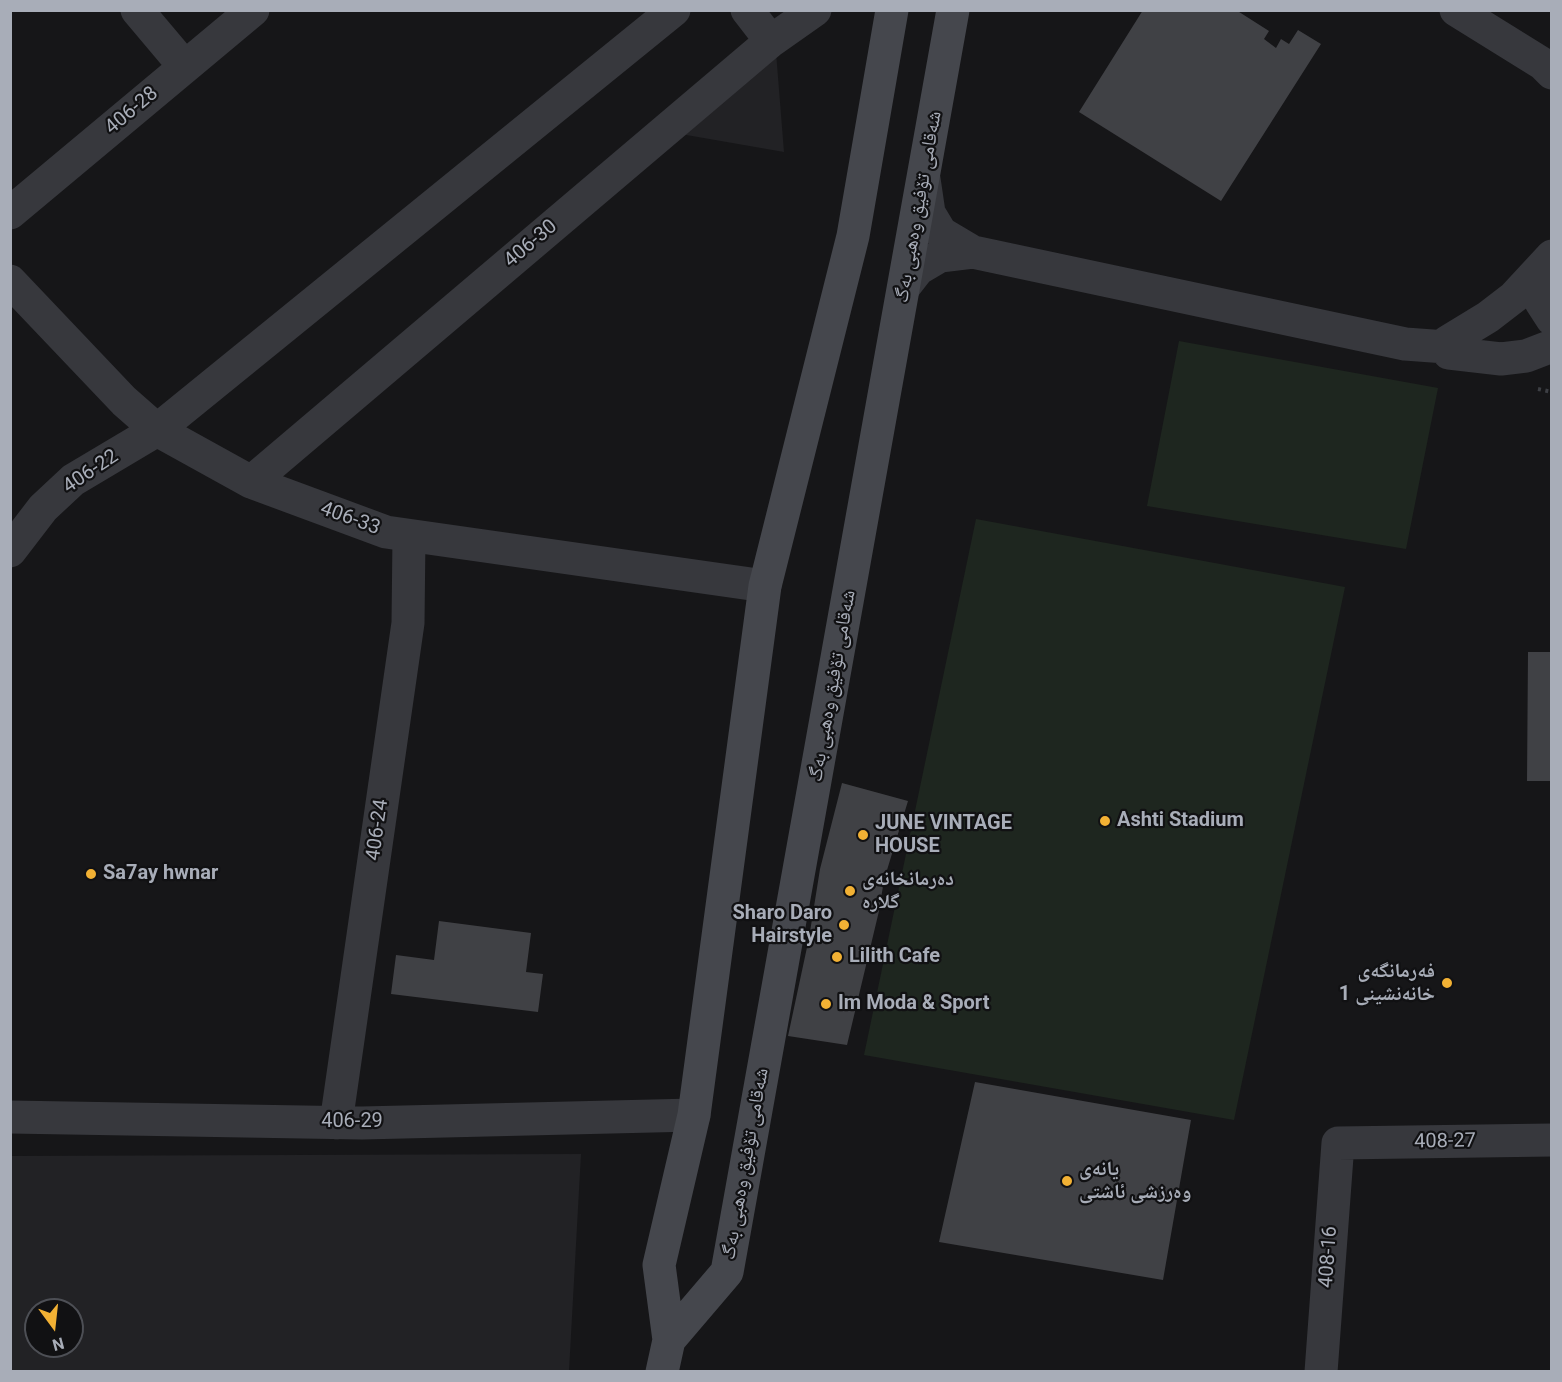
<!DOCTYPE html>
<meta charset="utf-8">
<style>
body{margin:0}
#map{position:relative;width:1562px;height:1382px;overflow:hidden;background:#161618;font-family:Roboto,sans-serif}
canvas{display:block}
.frame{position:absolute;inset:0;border:12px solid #a8adb8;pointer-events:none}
.north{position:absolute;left:24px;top:1298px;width:60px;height:60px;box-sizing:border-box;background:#111113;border:2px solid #4d4f55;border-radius:50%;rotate:165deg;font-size:16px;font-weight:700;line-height:24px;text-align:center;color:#a8adb8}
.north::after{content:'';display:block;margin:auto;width:21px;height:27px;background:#f2b134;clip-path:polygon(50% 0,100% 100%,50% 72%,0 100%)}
</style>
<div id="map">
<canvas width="1562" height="1382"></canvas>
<div class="frame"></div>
<div class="north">N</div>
</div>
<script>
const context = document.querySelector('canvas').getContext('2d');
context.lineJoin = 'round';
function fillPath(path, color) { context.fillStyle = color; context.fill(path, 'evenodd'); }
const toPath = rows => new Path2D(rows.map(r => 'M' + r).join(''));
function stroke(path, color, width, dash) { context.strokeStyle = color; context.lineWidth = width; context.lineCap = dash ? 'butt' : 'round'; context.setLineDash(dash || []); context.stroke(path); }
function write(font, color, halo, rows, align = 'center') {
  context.font = font + ' Roboto,"Noto Naskh Arabic",sans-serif'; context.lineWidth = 4.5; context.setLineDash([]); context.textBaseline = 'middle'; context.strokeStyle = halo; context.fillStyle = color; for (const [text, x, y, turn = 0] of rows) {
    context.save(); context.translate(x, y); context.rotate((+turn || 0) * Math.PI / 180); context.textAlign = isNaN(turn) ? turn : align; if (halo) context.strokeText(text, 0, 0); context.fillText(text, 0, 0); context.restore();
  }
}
const built = toPath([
 [776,52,784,152,675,133],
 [581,1154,569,1371,11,1371,11,1156],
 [36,1310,72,1310,72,1346,36,1346]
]);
const green = toPath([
 [1179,341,1438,388,1406,549,1147,506],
 [976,519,1345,587,1234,1120,864,1055]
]);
const building = toPath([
 [1143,10,1236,10,1269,31,1264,39,1276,48,1281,39,1289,44,1298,30,1321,44,1221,201,1079,112],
 [1528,652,1551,652,1551,781,1527,781],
 [842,783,908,801,884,880,879,911,847,1045,788,1036,809,938,820,869],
 [439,921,531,933,526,972,543,974,538,1012,391,994,396,955,434,960],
 [975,1082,1191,1120,1163,1280,939,1242]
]);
const path = toPath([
 [1538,389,1552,392]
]);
const street = toPath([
 [137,10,185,67],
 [747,10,771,41],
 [1456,10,1543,64,1552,73],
 [924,179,929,213,941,233,973,252],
 [10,213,253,10],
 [1552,256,1514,297,1488,317,1447,342,1446,347,1449,353,1501,359,1526,356,1552,346],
 [1538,273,1541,302,1552,319],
 [10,281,124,401,157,430,251,482,386,532,765,586],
 [904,287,918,269,940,256,973,252,1405,344,1446,347],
 [251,482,771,41,815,10],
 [10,551,43,508,73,480,157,430,674,10],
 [10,1117,362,1123,694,1115],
 [336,1123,408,623,409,536],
 [1321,1372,1338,1143,1552,1140]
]);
const secondary = toPath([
 [669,1340,727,1272,953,10],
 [662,1372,669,1340,659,1265,694,1115,765,586,853,236,892,10]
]);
const markers = [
 [1105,821,6,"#f2b134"],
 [863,835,6,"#f2b134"],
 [91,874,6,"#f2b134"],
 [850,891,6,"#f2b134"],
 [844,925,6,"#f2b134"],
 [837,957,6,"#f2b134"],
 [1447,983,6,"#f2b134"],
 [826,1004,6,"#f2b134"],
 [1067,1181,6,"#f2b134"]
];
const streetNames = [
 ["406-28",132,111,-40],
 ["شەقامی تۆفیق وەهبی بەگ",919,207,-80],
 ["406-30",531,244,-40],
 ["406-22",91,472,-34],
 ["406-33",350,519,20],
 ["شەقامی تۆفیق وەهبی بەگ",833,686,-80],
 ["406-24",378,830,-82],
 ["406-29",352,1122],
 ["408-27",1445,1142,-1],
 ["شەقامی تۆفیق وەهبی بەگ",746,1164,-80],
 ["408-16",1329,1257,-86]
];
const poiNames = [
 ["Ashti Stadium",1117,821],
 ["JUNE VINTAGE",875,824],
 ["HOUSE",875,847],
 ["Sa7ay hwnar",103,874],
 ["دەرمانخانەی",862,880],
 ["گلارە",862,903],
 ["Sharo Daro",832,914,"right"],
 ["Hairstyle",832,937,"right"],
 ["Lilith Cafe",849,957],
 ["فەرمانگەی",1435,972,"right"],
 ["خانەنشینی 1",1435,995,"right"],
 ["Im Moda & Sport",838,1004],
 ["یانەی",1079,1170],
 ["وەرزشی ئاشتی",1079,1193]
];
fillPath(built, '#222225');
fillPath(green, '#1e261f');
fillPath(building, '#404145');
stroke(path, '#3d3f44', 4, [3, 4.5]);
stroke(street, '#37383d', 33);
stroke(secondary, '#45474d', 33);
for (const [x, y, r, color] of markers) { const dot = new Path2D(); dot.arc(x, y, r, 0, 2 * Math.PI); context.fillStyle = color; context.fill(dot); stroke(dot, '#111113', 2); }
write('20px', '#a8adb8', '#111113', streetNames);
write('bold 20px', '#a8adb8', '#111113', poiNames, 'left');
</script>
